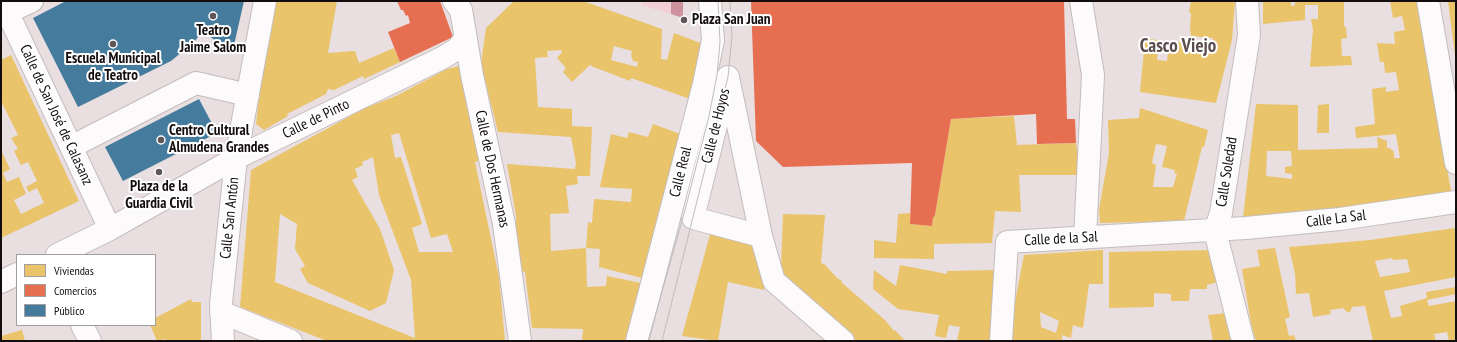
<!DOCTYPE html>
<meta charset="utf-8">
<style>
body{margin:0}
#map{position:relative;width:1457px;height:342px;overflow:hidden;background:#e9dee0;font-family:"PT Sans Narrow",sans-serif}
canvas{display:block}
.frame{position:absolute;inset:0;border:2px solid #130d0e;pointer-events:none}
.legend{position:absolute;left:16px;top:254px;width:140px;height:72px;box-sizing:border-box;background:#fff;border:1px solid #a19e9f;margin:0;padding:5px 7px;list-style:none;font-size:12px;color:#130d0e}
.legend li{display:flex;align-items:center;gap:8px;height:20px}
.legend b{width:20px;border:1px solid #a19e9f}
</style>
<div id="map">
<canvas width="1457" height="342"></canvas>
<div class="frame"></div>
<ul class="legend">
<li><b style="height:11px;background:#e9c46a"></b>Viviendas</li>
<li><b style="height:11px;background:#e76f51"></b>Comercios</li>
<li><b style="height:11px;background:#457b9d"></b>Público</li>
</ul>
</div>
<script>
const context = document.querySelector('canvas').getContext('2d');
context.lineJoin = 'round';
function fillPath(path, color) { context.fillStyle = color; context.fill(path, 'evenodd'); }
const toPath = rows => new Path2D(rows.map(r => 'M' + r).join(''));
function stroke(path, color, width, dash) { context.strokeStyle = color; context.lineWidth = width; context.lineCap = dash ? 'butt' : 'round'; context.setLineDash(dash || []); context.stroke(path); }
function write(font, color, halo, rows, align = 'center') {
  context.font = font + ' "PT Sans Narrow",sans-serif'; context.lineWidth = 4; context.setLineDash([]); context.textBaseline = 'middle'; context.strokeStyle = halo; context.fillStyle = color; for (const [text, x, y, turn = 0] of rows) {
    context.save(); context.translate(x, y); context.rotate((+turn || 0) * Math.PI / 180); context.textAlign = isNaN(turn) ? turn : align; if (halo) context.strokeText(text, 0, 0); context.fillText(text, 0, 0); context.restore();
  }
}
const green = toPath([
 [643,1,670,1,671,14,641,5]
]);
const water = toPath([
 [671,1,683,1,683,18,671,14]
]);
const homes = toPath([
 [274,1,337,1,328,53,355,51,359,63,394,48,400,62,364,79,363,76,334,90,328,89,326,94,287,114,288,116,264,130,256,124,263,64],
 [514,1,583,1,662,29,661,59,667,60,674,33,708,46,693,100,631,78,630,81,591,66,591,64,572,82,563,72,566,68,557,58,562,52,561,50,547,51,548,57,535,58,538,107,572,109,572,126,592,127,590,176,577,176,578,184,566,186,569,213,550,214,551,251,586,248,588,222,592,223,594,199,631,202,632,189,600,187,611,134,627,138,629,132,648,137,653,124,683,135,648,252,642,278,599,267,600,249,586,248,587,287,606,286,607,276,641,283,627,341,582,341,583,329,532,328,525,272,521,271,519,251,517,252,516,216,507,164,575,169,576,163,571,137,498,132,481,64,486,28],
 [614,46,632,51,631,56,633,61,638,62,637,67,611,60],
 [1191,1,1235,1,1232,40,1216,103,1140,92,1145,39,1159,40,1157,60,1167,61,1169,41,1190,43,1189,52,1204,54,1205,47,1211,48,1213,38,1191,36,1190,28,1191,13,1189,12],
 [1263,1,1291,1,1291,6,1295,5,1295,1,1344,1,1344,26,1346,27,1347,38,1341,39,1342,56,1351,56,1352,65,1310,67,1313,29,1311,19,1318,19,1318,5,1305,5,1305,20,1263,24],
 [1390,1,1417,1,1452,196,1243,218,1256,104,1298,105,1298,150,1378,148,1377,137,1387,141,1387,148,1390,148,1394,152,1394,158,1400,158,1396,134,1356,138,1355,127,1375,124,1372,89,1386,87,1386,92,1399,90,1396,72,1385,73,1384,62,1380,62,1377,43,1395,44,1394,32,1405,30,1402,16,1393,18],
 [1267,151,1291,151,1292,166,1285,167,1285,173,1292,174,1292,179,1266,176],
 [1448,1,1456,1,1456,56,1455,56],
 [11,55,79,201,1,238,1,150,10,169,3,173,7,182,19,177,26,194,14,200,21,214,44,203,37,188,29,192,26,187,37,181,28,162,21,165,14,151,18,149,11,138,18,135,1,101,1,60],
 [463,65,484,159,475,162,499,277,505,341,327,341,240,307,251,170,365,108,396,96,447,69],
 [399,133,431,238,447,234,453,252,419,252,412,228,422,224,401,157,395,158,391,135],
 [373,157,379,195,411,280,415,338,275,282,280,214,297,224,295,249,305,266,300,269,308,283,370,311,386,303,394,270,380,229,352,180,358,177,355,169,363,165,362,162],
 [1329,104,1329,133,1317,133,1318,105],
 [1140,108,1208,130,1204,147,1202,147,1184,221,1100,223,1099,209,1109,153,1108,120,1139,118],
 [1156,144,1167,146,1162,167,1175,170,1174,173,1177,174,1173,187,1153,187,1156,165,1152,163],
 [1014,116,1017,145,1076,143,1081,175,1019,175,1021,212,995,211,992,243,934,244,934,259,874,258,874,240,896,243,898,214,910,213,910,224,932,226,933,218,935,215,951,119],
 [783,214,825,215,821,263,826,265,826,266,838,279,842,280,841,282,885,320,894,331,895,330,905,341,851,341,786,281,781,265],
 [1455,228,1456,277,1384,291,1391,318,1402,316,1400,306,1427,298,1426,292,1456,287,1456,294,1427,300,1429,306,1456,301,1456,341,1449,341,1447,332,1434,334,1436,341,1373,341,1365,306,1352,307,1350,312,1347,312,1343,308,1330,310,1331,314,1313,317,1309,293,1296,294,1295,274,1289,247,1370,240],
 [1392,258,1393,260,1407,259,1410,272,1380,277,1375,261],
 [711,231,756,244,766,272,764,290,728,282,718,341,682,336],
 [1275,248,1290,317,1285,319,1289,336,1294,335,1296,341,1256,341,1251,324,1242,269,1260,266,1257,250],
 [1103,250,1103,284,1089,284,1083,328,1073,325,1071,338,1062,335,1062,341,1013,341,1013,312,1024,255],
 [1040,312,1059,321,1056,333,1041,327],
 [1215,250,1221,281,1207,285,1207,289,1190,289,1189,301,1171,301,1171,294,1154,293,1154,307,1109,308,1109,252],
 [900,265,947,274,947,271,994,270,997,329,995,341,957,341,960,327,949,325,946,338,935,336,939,315,898,309,873,289,874,270,896,286],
 [191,299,192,302,201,302,201,341,166,341,165,339,157,341,150,325,155,325,155,318],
 [1227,313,1233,341,1213,341,1208,315],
 [22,330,25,341,1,341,1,336]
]);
const shops = toPath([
 [397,1,440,1,453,37,400,62,388,32,410,23,408,15,406,16,403,10,401,10],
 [751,1,1064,1,1067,119,1075,119,1076,143,1037,144,1036,114,951,119,935,215,933,218,932,226,910,224,912,163,783,167,756,141]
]);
const public = toPath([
 [66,1,244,1,232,54,203,31,194,42,171,61,78,107,33,18],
 [199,99,217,133,123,181,105,147]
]);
const minor = toPath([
 [2,1,110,229],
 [454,1,461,10,472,75,504,224,520,341],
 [1081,1,1093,75,1085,238],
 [1428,1,1456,163],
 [8,12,32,1],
 [728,77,761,236,693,218,728,77],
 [71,147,196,83,248,95],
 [761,236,774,281,843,341],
 [57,255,110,229,236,158,442,58,457,49,466,38],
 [1,282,17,274],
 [221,312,291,341],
 [82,325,90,341],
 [223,341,221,304,236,158,265,1],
 [637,341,704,84,713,40,710,1],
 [1001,341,1007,242,1246,228,1340,219,1456,202],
 [1243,341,1215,231,1221,213,1249,35,1247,1]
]);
const tram = toPath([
 [648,341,684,214,709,116,717,75,720,42,718,1],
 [662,341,728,77,732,37,730,1]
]);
const markers = [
 [213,16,4,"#5e5658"],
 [684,20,4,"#5e5658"],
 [113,44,4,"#5e5658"],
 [161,140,4,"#5e5658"],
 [159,172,4,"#5e5658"]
];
const poiNames = [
 ["Plaza San Juan",692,20,"left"],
 ["Teatro",213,31],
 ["Jaime Salom",213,48],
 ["Escuela Municipal",113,59],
 ["de Teatro",113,76],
 ["Centro Cultural",169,131,"left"],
 ["Almudena Grandes",169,148,"left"],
 ["Plaza de la",159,187],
 ["Guardia Civil",159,204]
];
const streetNames = [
 ["Calle de San José de Calasanz",56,115,65],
 ["Calle de Pinto",316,119,-26],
 ["Calle de Hoyos",716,126,-76],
 ["Calle de Dos Hermanas",492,169,78],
 ["Calle Real",681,172,-76],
 ["Calle Soledad",1227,172,-81],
 ["Calle San Antón",230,218,-84],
 ["Calle La Sal",1336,219,-7],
 ["Calle de la Sal",1061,239,-3]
];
const districtNames = [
 ["Casco Viejo",1178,47]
];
fillPath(green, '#f1cfd4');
fillPath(water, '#ce919e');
fillPath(homes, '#e9c46a');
fillPath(shops, '#e76f51');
fillPath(public, '#457b9d');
stroke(minor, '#c4bcbd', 24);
stroke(minor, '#fcfafa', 22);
stroke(tram, '#bfbcbc', 1);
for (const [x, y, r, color] of markers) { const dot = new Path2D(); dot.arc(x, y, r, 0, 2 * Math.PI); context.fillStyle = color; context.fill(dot); stroke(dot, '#fff', 1.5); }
write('bold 15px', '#130d0e', '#fff', poiNames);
write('15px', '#130d0e', '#fff', streetNames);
write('bold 19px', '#5b4c4e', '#fff', districtNames);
</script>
